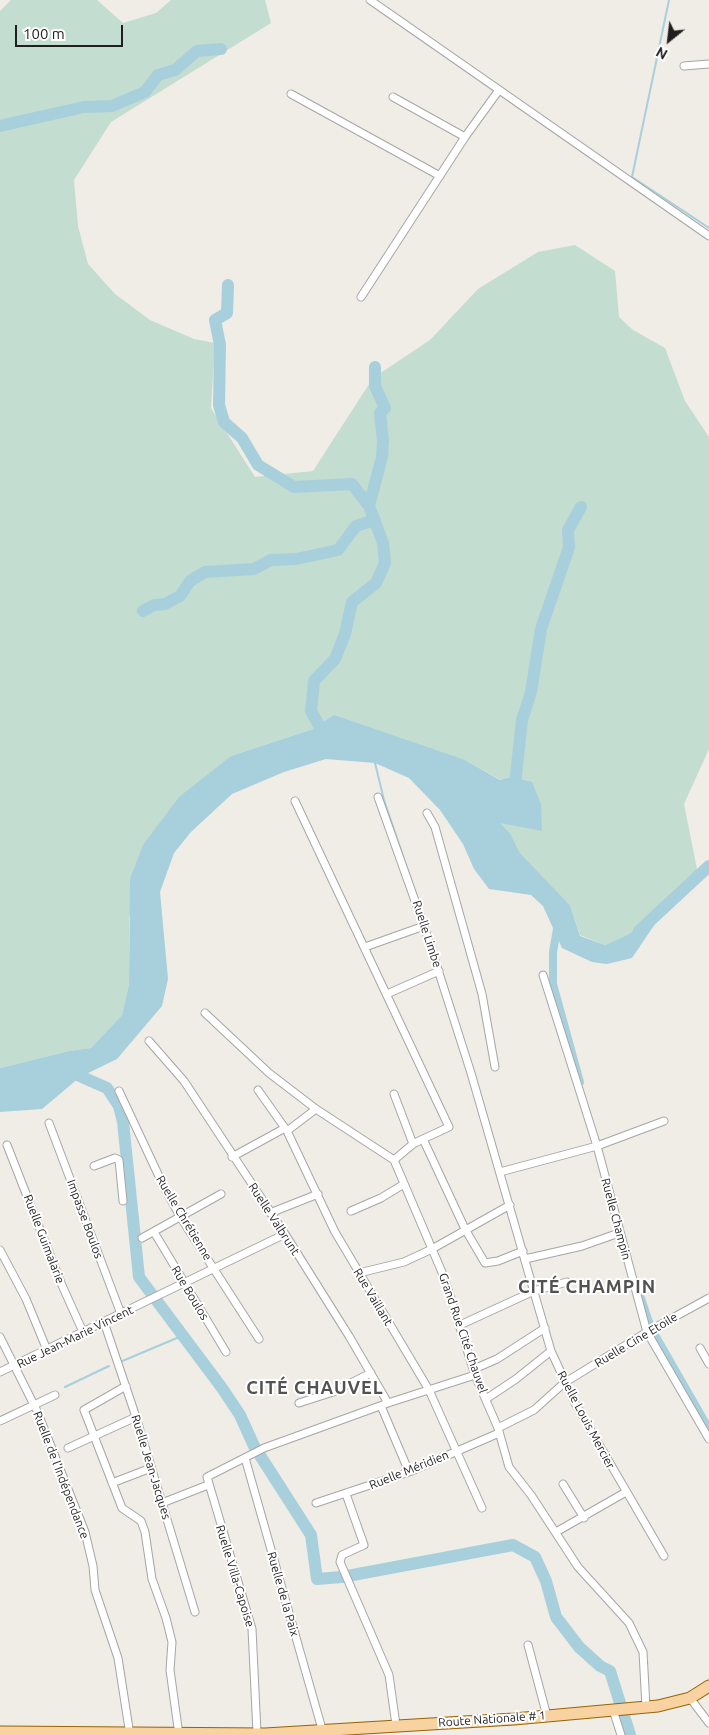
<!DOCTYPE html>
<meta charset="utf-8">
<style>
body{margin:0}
#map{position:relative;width:709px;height:1735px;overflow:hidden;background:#f0ece6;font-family:Ubuntu,sans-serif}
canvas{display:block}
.north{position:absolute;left:644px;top:15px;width:50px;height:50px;-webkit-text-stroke:4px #fff;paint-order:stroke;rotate:209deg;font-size:14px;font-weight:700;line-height:20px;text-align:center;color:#1f1f1f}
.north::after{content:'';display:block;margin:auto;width:18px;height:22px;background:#1f1f1f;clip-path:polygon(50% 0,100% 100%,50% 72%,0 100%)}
.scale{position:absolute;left:15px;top:25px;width:108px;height:22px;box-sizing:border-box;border:2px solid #1f1f1f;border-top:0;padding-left:6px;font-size:15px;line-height:18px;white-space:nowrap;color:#1f1f1f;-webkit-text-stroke:4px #fff;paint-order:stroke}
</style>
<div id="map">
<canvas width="709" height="1735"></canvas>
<div class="north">N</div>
<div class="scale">100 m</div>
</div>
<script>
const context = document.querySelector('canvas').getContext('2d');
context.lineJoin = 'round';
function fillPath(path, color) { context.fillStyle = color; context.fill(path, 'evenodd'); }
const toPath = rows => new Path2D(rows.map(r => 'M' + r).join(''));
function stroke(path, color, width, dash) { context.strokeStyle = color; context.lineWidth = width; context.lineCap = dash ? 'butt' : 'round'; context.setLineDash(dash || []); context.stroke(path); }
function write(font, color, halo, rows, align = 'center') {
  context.font = font + ' Ubuntu,sans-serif'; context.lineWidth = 4; context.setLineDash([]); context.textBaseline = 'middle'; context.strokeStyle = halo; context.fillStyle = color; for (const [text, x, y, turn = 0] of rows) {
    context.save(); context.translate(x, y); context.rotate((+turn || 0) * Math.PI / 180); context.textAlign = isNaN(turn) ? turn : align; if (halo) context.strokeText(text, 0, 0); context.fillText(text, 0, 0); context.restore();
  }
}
const wetland = toPath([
 [11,0,97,0,123,23,156,13,171,0,265,0,271,23,111,122,74,180,78,226,88,264,115,294,150,320,194,339,215,343,211,408,255,477,313,471,373,378,430,340,478,289,538,252,575,245,615,271,619,317,633,330,665,348,685,401,709,437,709,749,684,804,697,869,690,882,629,934,605,945,580,935,570,905,520,853,510,833,499,822,511,777,501,780,465,760,313,729,231,756,129,917,129,984,122,1015,91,1048,69,1051,0,1068,0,11]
]);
const water = toPath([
 [334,715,465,760,500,780,511,777,532,782,541,804,542,831,500,823,510,833,520,853,570,905,580,936,605,945,629,934,648,918,655,924,632,958,607,964,592,962,562,948,543,906,531,895,489,889,474,869,463,844,440,810,409,778,375,763,326,759,284,772,232,794,191,832,174,853,160,892,168,979,162,1006,117,1059,80,1077,42,1109,0,1112,0,1068,69,1051,91,1048,122,1015,129,984,130,879,143,845,179,797,231,756,313,729]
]);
const stream = toPath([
 [669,0,632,177,709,228],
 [375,763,384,800,419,903],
 [120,1362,184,1335],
 [65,1387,109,1366]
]);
const canal = toPath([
 [558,923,553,952,553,984,580,1082],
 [641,1298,651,1328,709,1429]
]);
const river = toPath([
 [0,126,84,107,112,106,145,92,158,75,175,70,197,51,221,49],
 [228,285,227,313,215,320,220,345,219,405,224,422,242,438,258,465,294,487,352,484,369,506,383,543,385,563,376,583,352,602,345,634,335,659,314,681,311,711,326,738],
 [369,506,382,457,383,441,380,413,385,408,375,386,375,367],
 [143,611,154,605,165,604,180,596,190,581,205,572,254,569,271,560,296,559,338,550,356,526,375,520],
 [514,793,522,720,531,692,541,629,569,547,568,530,581,507],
 [639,931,709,866],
 [66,1070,107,1088,119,1106,123,1122,139,1277,222,1388,240,1415,254,1446,311,1535,317,1579,342,1577,513,1545,535,1557,546,1581,556,1617,579,1647,600,1666,610,1671,630,1735]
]);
const minor = toPath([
 [370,0,709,236],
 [684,66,709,64],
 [291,94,440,176],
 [393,97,465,137,499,90],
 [361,297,465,137],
 [378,797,424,926,471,1073,551,1351,575,1403,664,1556],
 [295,801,449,1127,423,1139,465,1229,485,1263,498,1261,523,1251],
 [427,813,435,827,482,994,495,1067],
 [365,947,424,926],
 [543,975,597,1146,647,1332,709,1439],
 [387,994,439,971],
 [205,1013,269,1073,316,1109,394,1160,444,1277,475,1375,498,1428,509,1467,531,1495,578,1567,629,1623,643,1652,646,1707],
 [149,1041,184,1081,285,1234,349,1336,388,1403],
 [258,1090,287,1131,335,1232,429,1390,482,1508],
 [119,1091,164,1187,181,1218,259,1339],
 [394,1094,413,1144,423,1139],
 [49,1123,121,1314],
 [287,1131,316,1109],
 [7,1145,61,1283,83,1332],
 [232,1157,285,1128],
 [394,1160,413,1144],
 [94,1166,115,1158,119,1160,123,1201],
 [500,1172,597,1146,664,1121],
 [351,1211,381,1198,404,1184],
 [270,1213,318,1194],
 [154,1232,226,1352],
 [142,1238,221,1194],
 [0,1250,26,1299,47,1350],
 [525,1259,582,1246,619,1233],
 [359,1273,404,1262,432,1249,510,1205],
 [104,1322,136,1417,195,1612],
 [460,1325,534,1291,567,1282],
 [0,1337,37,1411,85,1532,93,1566,95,1590,118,1658,130,1735],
 [700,1348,709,1364],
 [474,1369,497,1359,545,1328],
 [0,1372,285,1234],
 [126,1386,84,1410,122,1508,141,1521,145,1532,152,1579,166,1618,172,1642,170,1670,179,1735],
 [486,1399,516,1379,551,1351],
 [299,1403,333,1392,371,1373],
 [381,1406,409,1472],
 [0,1421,55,1395],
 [498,1428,534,1410,564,1383,647,1332,709,1298],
 [68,1448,136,1417],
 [245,1458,322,1729],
 [112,1483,151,1468],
 [563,1484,584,1518],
 [346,1494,364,1545,342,1555,340,1562,389,1675,396,1725],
 [162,1503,208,1485],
 [316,1503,409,1472,499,1433],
 [556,1532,626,1492],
 [528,1645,547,1716],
 [690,1698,709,1723],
 [613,1710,621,1735],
 [257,1733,252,1629,207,1477,264,1448,388,1403,475,1375]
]);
const primary = toPath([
 [0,1732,265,1734,514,1719,658,1706,690,1698,709,1686]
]);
const streetNames = [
 ["Ruelle Limbe",427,934,72],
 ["Ruelle Chrétienne",184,1218,59],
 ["Impasse Boulos",85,1219,70],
 ["Ruelle Valbrunt",274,1219,57],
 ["Ruelle Champin",616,1219,75],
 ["Ruelle Guimalarie",44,1239,69],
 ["Rue Boulos",190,1293,59],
 ["Rue Vaillant",373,1297,59],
 ["Grand Rue Cité Chauvel",463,1333,71],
 ["Rue Jean-Marie Vincent",75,1337,-26],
 ["Ruelle Cine Etoile",636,1340,-31],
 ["Ruelle Louis Mercier",586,1420,62],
 ["Ruelle Jean-Jacques",151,1467,73],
 ["Ruelle Méridien",409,1470,-22],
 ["Ruelle de l'Indépendance",61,1475,69],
 ["Ruelle Villa-Capoise",235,1576,73],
 ["Ruelle de la Paix",283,1594,74],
 ["Route Nationale # 1",492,1719,-4]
];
const districtNames = [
 ["CITÉ CHAMPIN",587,1287],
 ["CITÉ CHAUVEL",315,1388]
];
fillPath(wetland, '#c3ddd1');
fillPath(water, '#a7d0dc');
stroke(stream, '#a7d0dc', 2);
stroke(canal, '#a7d0dc', 8);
stroke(river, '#a7d0dc', 12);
stroke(minor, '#a6a6a6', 9);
stroke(primary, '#966404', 13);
stroke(minor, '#fff', 7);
stroke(primary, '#f9d2a1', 11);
write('12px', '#1f1f1f', '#fff', streetNames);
context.letterSpacing = '1px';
write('bold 18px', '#525252', '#fff', districtNames);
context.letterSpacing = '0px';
</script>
